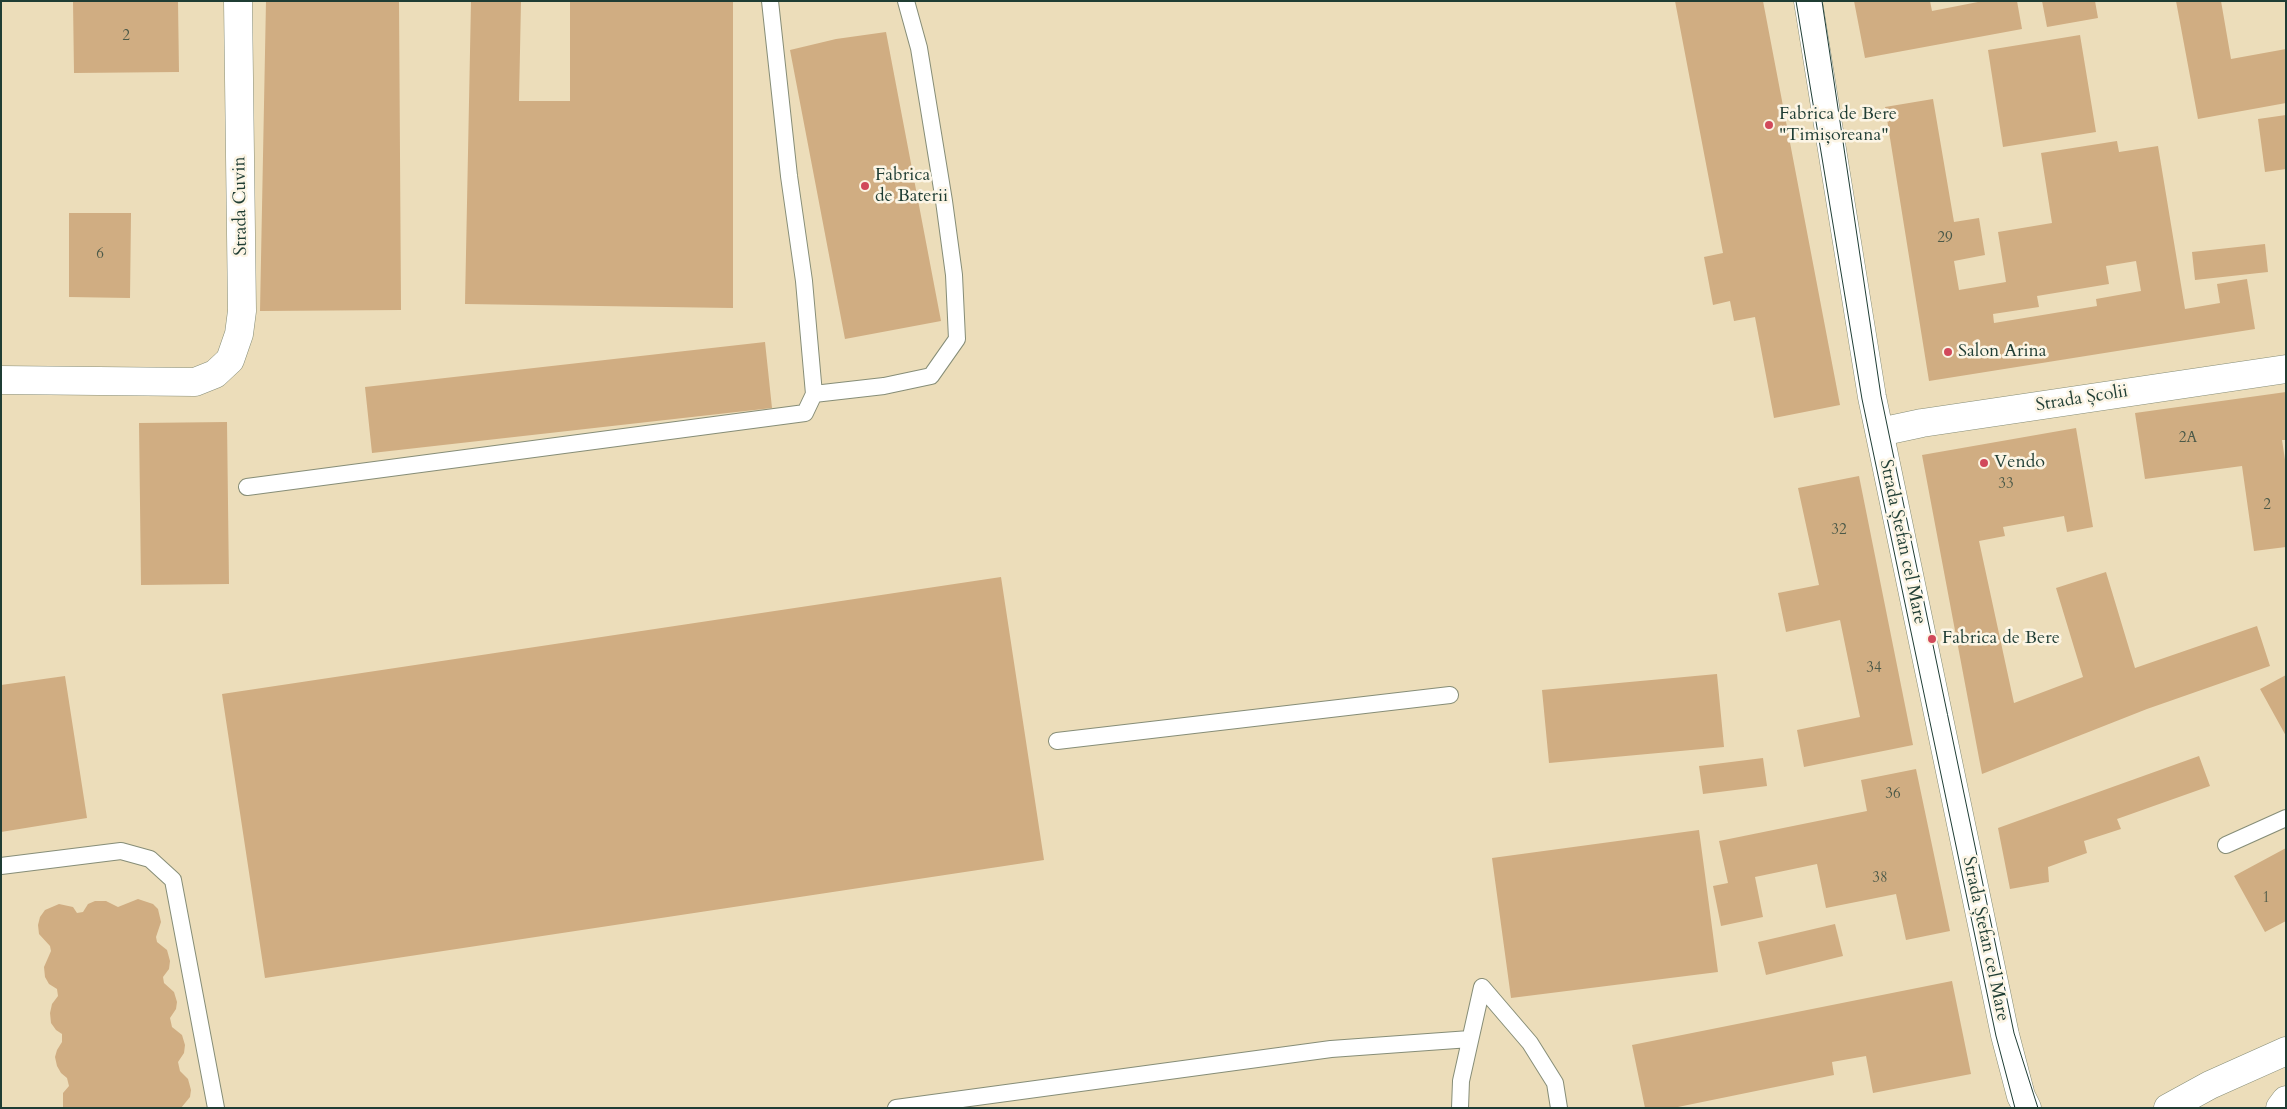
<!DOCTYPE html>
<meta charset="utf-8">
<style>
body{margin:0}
#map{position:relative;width:2287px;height:1109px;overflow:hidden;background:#ecddba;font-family:Cardo,serif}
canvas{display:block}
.frame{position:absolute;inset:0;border:2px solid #1f3d34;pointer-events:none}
</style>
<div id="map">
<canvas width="2287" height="1109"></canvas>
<div class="frame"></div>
</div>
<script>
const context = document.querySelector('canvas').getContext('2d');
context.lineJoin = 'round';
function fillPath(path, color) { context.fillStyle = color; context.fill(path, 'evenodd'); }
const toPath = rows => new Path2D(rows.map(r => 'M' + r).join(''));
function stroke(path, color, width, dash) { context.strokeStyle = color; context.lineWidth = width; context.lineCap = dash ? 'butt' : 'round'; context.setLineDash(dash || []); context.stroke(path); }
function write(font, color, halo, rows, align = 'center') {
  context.font = font + ' Cardo,serif'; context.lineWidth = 5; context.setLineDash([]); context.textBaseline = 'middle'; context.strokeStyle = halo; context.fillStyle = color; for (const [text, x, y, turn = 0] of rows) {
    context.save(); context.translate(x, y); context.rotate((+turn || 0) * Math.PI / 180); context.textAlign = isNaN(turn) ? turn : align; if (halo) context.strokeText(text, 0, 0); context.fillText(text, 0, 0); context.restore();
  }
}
const building = toPath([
 [73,1,178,1,179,72,74,73],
 [266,1,399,1,401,310,260,311],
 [471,1,521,1,519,101,570,101,570,1,733,1,733,308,465,304],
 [1675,1,1763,1,1840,405,1774,418,1755,317,1734,321,1730,301,1713,305,1704,257,1723,253],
 [1854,1,1930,1,1932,11,1983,1,2017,1,2022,29,1865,58],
 [2042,1,2095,1,2098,18,2047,27],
 [2176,1,2221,1,2231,59,2286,49,2286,103,2198,119],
 [886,32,941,321,845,339,790,50,836,39],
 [2080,35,2096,132,2003,147,1988,50],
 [1933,99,1954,222,1979,218,1985,255,1954,261,1959,290,2006,282,1998,232,2052,223,2041,153,2117,141,2119,152,2158,146,2185,309,2220,303,2217,284,2247,279,2255,329,1929,381,1885,107],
 [2136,261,2141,291,2096,299,2097,306,1994,323,1993,314,2039,307,2037,296,2109,284,2106,266],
 [2286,115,2286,169,2265,172,2258,119],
 [69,213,131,213,130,298,69,297],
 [2265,244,2268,272,2195,280,2192,252],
 [765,342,772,408,372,453,365,387],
 [2286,392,2286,440,2282,440,2286,466,2286,547,2254,551,2242,466,2145,479,2135,413],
 [227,422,229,584,141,585,139,423],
 [2076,428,2093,527,2067,532,2064,516,2003,527,2005,536,1979,541,2014,703,2083,677,2056,588,2106,572,2135,668,2257,626,2270,666,2147,709,1982,774,1922,455],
 [1859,476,1913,745,1804,767,1797,730,1860,717,1840,620,1786,632,1778,593,1819,585,1798,488],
 [1001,577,1044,860,265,978,222,694],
 [1717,674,1724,747,1549,763,1542,690],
 [2286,675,2286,736,2260,689],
 [65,676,87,818,1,832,1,685],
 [2199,756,2210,786,2117,819,2121,829,2084,841,2087,853,2048,867,2049,882,2010,889,1998,828],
 [1763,758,1767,786,1703,794,1699,766],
 [1916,769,1950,931,1906,940,1896,894,1826,908,1817,864,1755,877,1763,917,1721,926,1713,886,1728,883,1719,841,1867,811,1861,780],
 [1699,830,1718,972,1511,998,1492,858],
 [2286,848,2286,921,2265,932,2234,876],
 [138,899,153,904,158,909,161,922,156,937,157,942,167,950,170,961,169,969,163,977,164,983,174,992,177,1002,176,1009,170,1018,172,1027,182,1035,185,1045,184,1053,178,1062,180,1071,188,1079,191,1090,190,1097,181,1108,63,1108,63,1093,69,1086,67,1078,61,1073,57,1066,55,1057,57,1050,62,1042,62,1034,56,1030,51,1023,50,1013,52,1004,58,996,57,989,49,984,45,977,44,967,51,951,50,946,39,934,38,925,40,917,45,910,59,904,73,907,77,913,83,912,88,904,95,901,106,901,118,907],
 [1835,924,1843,956,1766,975,1758,942],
 [1952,981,1971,1074,1873,1093,1866,1056,1832,1062,1834,1075,1673,1108,1645,1108,1632,1045]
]);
const service = toPath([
 [814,394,884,386,931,376,957,339,954,275,944,201,919,48,906,1],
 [247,487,805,413,814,394,804,281,789,176,770,1],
 [1057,741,1450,695],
 [2226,845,2286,818],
 [1,866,121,851,150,859,173,880,216,1108],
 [1482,987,1530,1043,1555,1083,1559,1108],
 [896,1108,1331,1049,1470,1039],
 [1460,1108,1461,1081,1482,987]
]);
const minor = toPath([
 [1,380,195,382,215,374,230,360,239,334,242,311,238,1],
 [1880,432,1922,423,2286,369]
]);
const tertiary = toPath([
 [1808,1,1872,397,2005,1035,2021,1096,2027,1108]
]);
const primary = toPath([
 [2168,1108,2210,1085,2286,1051],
 [2280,1108,2286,1100]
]);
const tram = toPath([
 [1796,1,1862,399,1996,1036,2015,1108],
 [1822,1,1881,396,2014,1033,2038,1108]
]);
const markers = [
 [1769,125,5,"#d1495b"],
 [865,186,5,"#d1495b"],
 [1948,352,5,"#d1495b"],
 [1984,463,5,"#d1495b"],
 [1932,639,5,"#d1495b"]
];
const numberNames = [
 ["2",126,37],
 ["29",1945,239],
 ["6",100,255],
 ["2A",2188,439],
 ["33",2006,485],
 ["2",2267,506],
 ["32",1839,531],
 ["34",1874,669],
 ["36",1893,795],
 ["38",1880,879],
 ["1",2266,899]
];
const poiNames = [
 ["Fabrica de Bere",1779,115],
 ["\"Timișoreana\"",1779,136],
 ["Fabrica",875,176],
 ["de Baterii",875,197],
 ["Salon Arina",1958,352],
 ["Vendo",1994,463],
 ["Fabrica de Bere",1942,639]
];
const streetNames = [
 ["Strada Cuvin",241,206,-91],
 ["Strada Școlii",2082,399,-9],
 ["Strada Ștefan cel Mare",1902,542,78],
 ["Strada Ștefan cel Mare",1985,939,78]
];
fillPath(building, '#d0ad82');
stroke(service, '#868d77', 18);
stroke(minor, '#868d77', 29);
stroke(tertiary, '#868d77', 29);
stroke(primary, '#868d77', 29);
stroke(service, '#fff', 16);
stroke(minor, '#fff', 28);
stroke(tertiary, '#fff', 28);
stroke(primary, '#fff', 28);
stroke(tram, '#1f3d34', 1);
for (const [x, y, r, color] of markers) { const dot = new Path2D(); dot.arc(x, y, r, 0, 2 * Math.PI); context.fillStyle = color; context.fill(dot); stroke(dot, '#fcf5e5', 2); }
write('15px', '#4b5948', null, numberNames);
write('18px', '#1f3d34', '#fcf5e5', poiNames, 'left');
write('18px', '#1f3d34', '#fcf5e5', streetNames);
</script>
